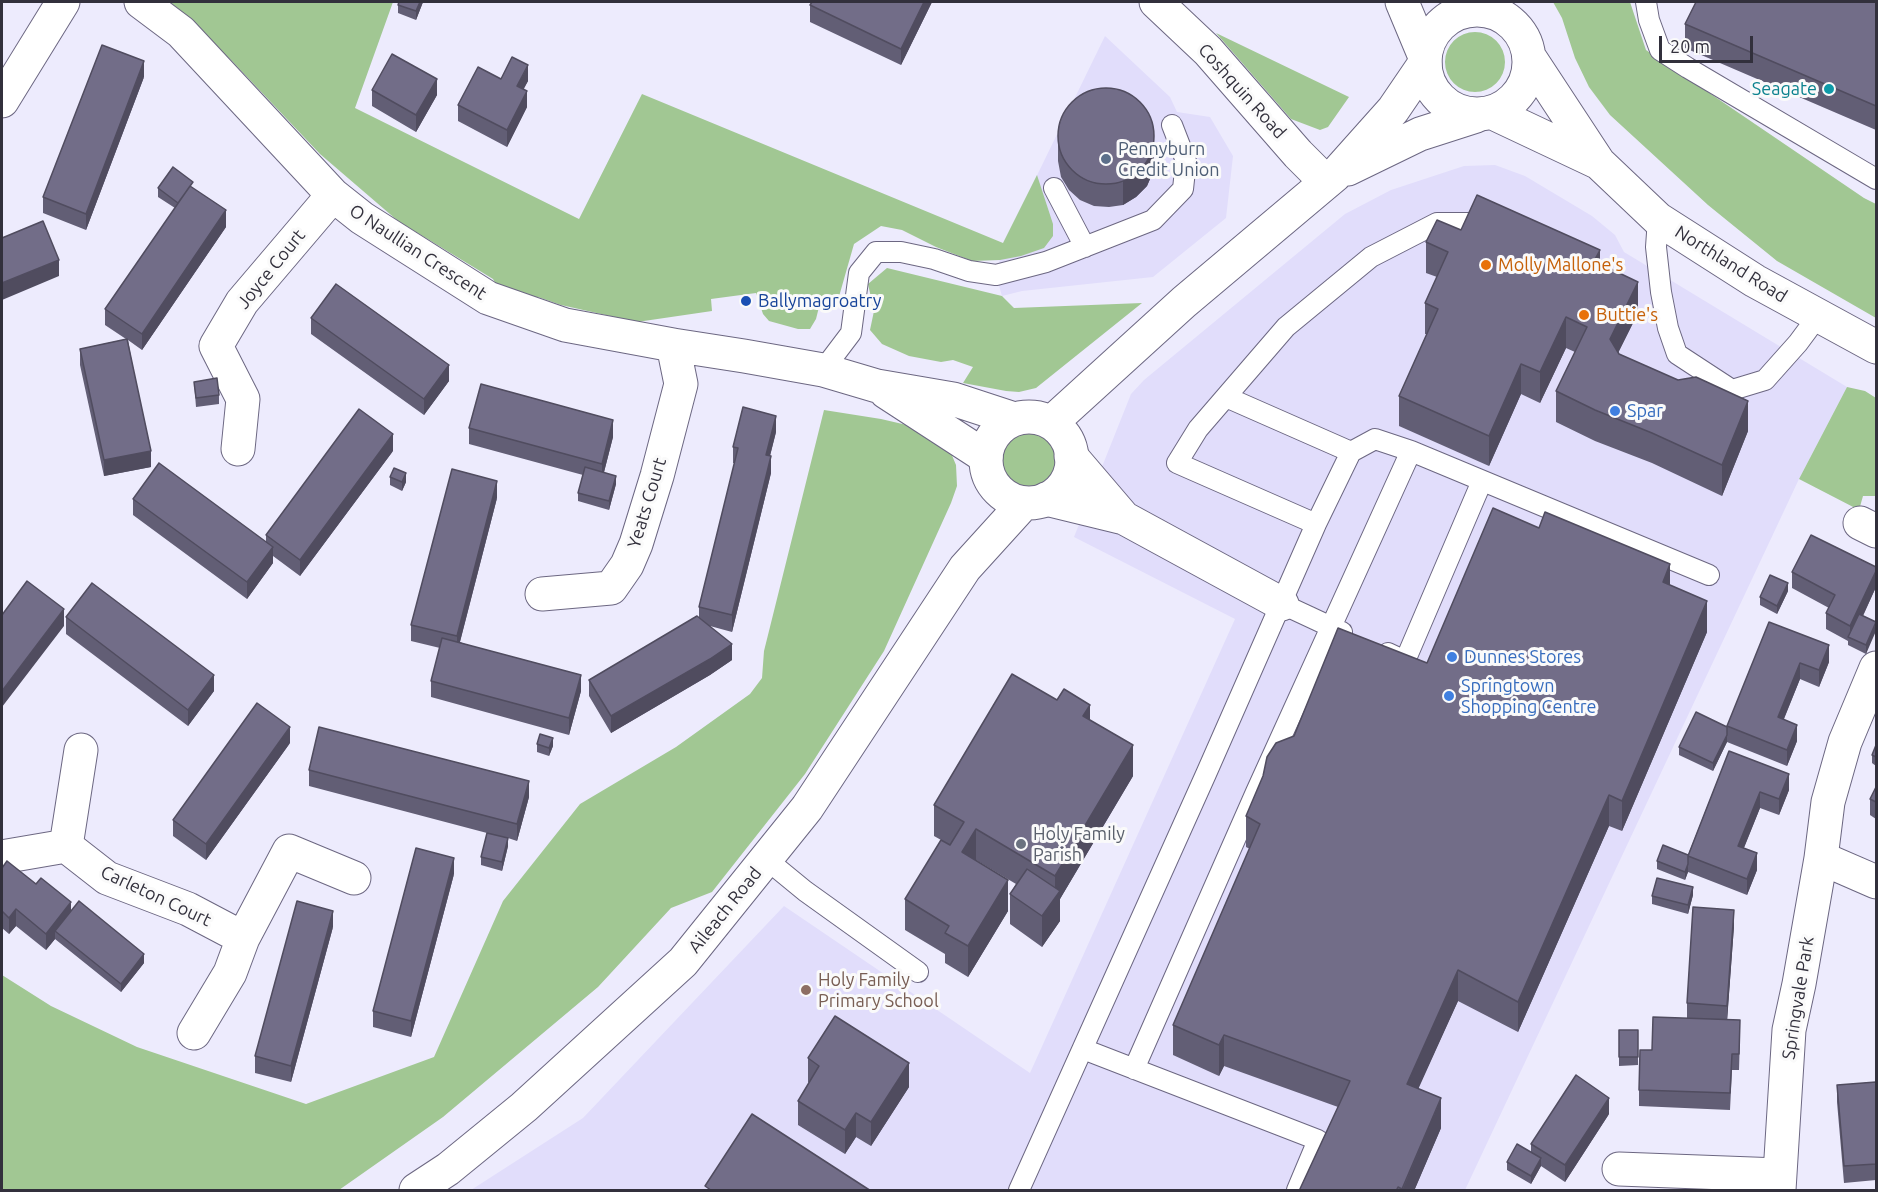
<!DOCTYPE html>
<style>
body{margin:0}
#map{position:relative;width:1878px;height:1192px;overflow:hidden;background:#edebfd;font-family:Ubuntu,sans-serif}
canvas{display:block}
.frame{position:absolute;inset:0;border:3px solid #32303c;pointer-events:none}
.scale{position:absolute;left:1659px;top:36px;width:94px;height:27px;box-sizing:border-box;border:3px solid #32303c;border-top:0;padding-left:8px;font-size:18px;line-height:21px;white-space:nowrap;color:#32303c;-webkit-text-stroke:4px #fafafa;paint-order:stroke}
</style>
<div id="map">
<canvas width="1878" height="1192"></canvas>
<div class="frame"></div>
<div class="scale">20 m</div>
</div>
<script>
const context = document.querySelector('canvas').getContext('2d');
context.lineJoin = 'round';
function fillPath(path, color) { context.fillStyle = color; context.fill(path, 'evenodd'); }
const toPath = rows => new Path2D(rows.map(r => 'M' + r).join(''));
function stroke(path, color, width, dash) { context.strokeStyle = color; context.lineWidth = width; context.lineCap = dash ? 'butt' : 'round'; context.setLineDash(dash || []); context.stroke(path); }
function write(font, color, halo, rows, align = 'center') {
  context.font = font + ' Ubuntu,sans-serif'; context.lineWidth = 6; context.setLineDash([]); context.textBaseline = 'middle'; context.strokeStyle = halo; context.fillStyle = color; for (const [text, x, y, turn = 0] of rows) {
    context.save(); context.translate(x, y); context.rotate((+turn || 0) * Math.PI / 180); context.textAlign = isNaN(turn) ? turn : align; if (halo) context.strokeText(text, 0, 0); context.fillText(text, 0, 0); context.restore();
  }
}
const built = toPath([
 [1105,36,1170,97,1177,112,1210,117,1233,156,1226,218,1153,277,1022,291,1002,296,996,275,1004,243],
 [1495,165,1525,176,1592,216,1615,235,1624,252,1847,387,1799,479,1465,1190,471,1190,583,1118,784,906,1030,1073,1235,619,1074,537,1131,394,1144,380,1345,214,1391,190,1464,166]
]);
const green = toPath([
 [163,2,393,2,355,108,579,219,642,94,1003,243,1037,175,1053,224,1053,236,1044,248,1021,256,1000,260,972,261,936,247,902,230,881,226,854,244,838,300,821,299,816,319,810,329,798,329,769,321,763,314,756,293,711,299,712,311,637,322,561,305,538,297,523,303,499,290,493,279,398,221,320,154,230,59],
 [1553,2,1630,2,1646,50,1864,198,1876,204,1876,318,1777,261,1708,205,1610,115,1589,87,1575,58,1562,18],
 '1445 62a30 30 0 1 1 60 0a30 30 0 1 1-60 0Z',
 [1216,33,1349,97,1328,127,1320,130,1291,119],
 [887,268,1002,296,1014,308,1142,303,1036,388,1019,392,1006,391,963,383,973,367,953,360,941,362,909,356,882,344,870,330,874,311,868,284],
 [1847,387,1865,391,1876,398,1876,496,1863,496,1859,510,1799,479],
 [824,410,881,419,911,426,951,453,956,465,957,486,951,503,884,651,805,774,712,892,671,908,598,987,443,1117,339,1190,2,1190,2,975,51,1006,137,1047,306,1104,434,1057,503,901,580,804,676,747,750,694,762,678,764,651],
 '1000 460a30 30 0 1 1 60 0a30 30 0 1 1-60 0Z'
]);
const service = toPath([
 [1646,2,1649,20,1660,50,1688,68,1876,179],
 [1054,188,1085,247],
 [1658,219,1656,247,1661,292,1668,328,1677,354,1732,390,1765,380,1798,343,1818,316],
 [823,370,851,333,859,273,876,252,901,252,934,259,969,271,996,275,1046,262,1153,220,1183,189,1186,161,1172,125],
 [1351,452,1375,439,1411,451,1709,575],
 [1316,524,1177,463,1198,429,1286,327,1371,257,1437,223,1490,223],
 [1282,604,1342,632],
 [1388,653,1405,661,1482,481],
 [766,859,805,891,918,972],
 [1083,1049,1318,1140,1297,1190],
 [1134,1069,1256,792,1411,451],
 [1019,1190,1206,774,1316,524,1351,452,1226,397]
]);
const minor = toPath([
 [141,2,181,32,333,195,362,218,488,298,565,325,673,345,744,356,823,370,877,386,953,399,1014,419],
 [1156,2,1208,51,1298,154,1326,182],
 [2,101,63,2],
 [886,392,986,457],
 [238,449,243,399,216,346,242,302,333,195],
 [1071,456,1124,518],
 [1046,499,1124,518,1282,604],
 [1860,523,1876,531],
 [542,594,611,588,627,565,636,544,657,476,681,384,673,345],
 [66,846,81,750],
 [2,857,66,846,107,878,188,909,243,938,289,851,354,878],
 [1821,858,1876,882],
 [194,1033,230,973,243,938],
 [1619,1169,1779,1175],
 [1779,1190,1789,1030,1799,984,1821,858,1828,802,1845,742,1876,668]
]);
const tertiary = toPath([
 [1348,169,1420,134,1476,116],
 '986 460a43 43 0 1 1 86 0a43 43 0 1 1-86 0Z',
 [1051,423,1184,302,1335,175,1393,110,1425,63],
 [416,1190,448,1169,524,1107,683,962,807,808,965,568,1024,503]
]);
const secondary = toPath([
 [1402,2,1425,57],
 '1425 62a52 52 0 1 1 104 0a52 52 0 1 1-104 0Z',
 [1530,58,1599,163,1658,219,1755,281,1876,347],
 [1493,113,1599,163]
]);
const wall = toPath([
 [399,2,423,2,416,20,398,13,398,5],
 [812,2,932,2,901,65,810,22,810,5],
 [1876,2,1876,130,1685,48,1685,24],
 [144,77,86,230,43,213,43,197],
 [501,79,528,81,523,89,527,107,507,147,458,121,458,105],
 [372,90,437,95,416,132,372,106],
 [1058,137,1154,157,1153,172,1147,186,1136,197,1123,205,1109,207,1094,206,1080,200,1069,190,1061,177,1058,161],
 [158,188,193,188,226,227,142,350,128,340,151,467,104,476,80,365,80,349,126,339,105,325,105,309,175,208,158,197],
 [1461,230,1600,264,1638,313,1618,353,1619,354,1748,431,1722,496,1652,463,1595,441,1556,422,1556,391,1575,352,1566,348,1540,403,1521,394,1489,466,1399,426,1399,396,1427,334,1425,334,1425,303,1437,277,1426,273,1426,242],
 [311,318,449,381,424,415,311,334],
 [194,382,219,395,219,404,196,407],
 [469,428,613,437,604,472,616,484,609,510,578,501,578,493,583,475,469,444],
 [776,432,770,456,771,473,732,632,710,626,732,660,710,675,611,733,589,696,589,680,699,618,699,607,735,463,733,463,733,447],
 [393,451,300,576,273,556,273,563,247,599,133,515,133,499,266,542,266,535],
 [390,477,406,482,402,491,390,485],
 [497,498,460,642,581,691,569,735,431,697,431,681,440,648,411,641,411,625],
 [1876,567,1876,587,1863,616,1876,622,1866,654,1848,645,1848,641,1826,629,1826,613,1829,608,1792,588,1792,572],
 [1670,585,1707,632,1622,831,1609,826,1518,1032,1458,1001,1418,1088,1441,1128,1414,1191,1299,1191,1338,1107,1224,1066,1219,1076,1173,1055,1173,1025,1250,849,1246,847,1246,816,1294,736,1427,663],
 [1788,591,1777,614,1760,605,1760,597],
 [66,617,214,691,188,726,66,634],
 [1769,622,1829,662,1819,687,1800,679,1784,719,1797,741,1787,766,1727,742,1713,771,1679,755,1679,747,1727,727],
 [1090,720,1133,776,1060,899,1060,921,1042,947,1010,924,1010,894,1016,884,976,860,1008,911,968,977,945,963,945,954,905,930,905,899,950,845,934,836,934,805],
 [290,743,206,860,173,836,173,820],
 [537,744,553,746,549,756,537,752],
 [1876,745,1876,766,1872,763,1872,755],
 [1729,751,1789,790,1779,815,1760,808,1744,848,1757,870,1747,895,1688,872,1685,880,1657,869,1657,861,1688,855],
 [309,770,529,797,517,841,508,838,508,846,502,871,481,865,481,857,487,833,309,786],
 [1876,787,1876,819,1870,815,1870,799],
 [2,868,36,884,144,963,121,992,55,939,46,950,16,926,9,934,2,928],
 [454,874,411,1037,373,1027,373,1011],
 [1693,895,1688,914,1652,904,1652,896],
 [1734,926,1727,1020,1740,1036,1739,1070,1732,1070,1730,1110,1639,1106,1639,1090,1652,1050,1687,1018,1687,1003],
 [333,927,291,1082,255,1073,255,1056],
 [1619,1030,1638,1030,1638,1065,1619,1066],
 [808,1058,909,1087,871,1146,856,1137,845,1154,798,1125,798,1101,809,1083,808,1082],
 [1876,1082,1876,1180,1844,1183,1837,1102,1837,1085],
 [1609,1114,1565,1182,1541,1166,1531,1184,1507,1170,1507,1162,1531,1152,1531,1144]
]);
const shadedWall = toPath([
 [420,2,423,2,416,20,416,11],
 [924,2,932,2,901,65,901,49],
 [144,61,144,77,86,230,86,214],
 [528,65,528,81,517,102,517,86],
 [437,79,437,95,416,132,416,115],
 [527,91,527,107,507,147,507,130],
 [1154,133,1154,157,1153,172,1147,186,1136,197,1123,205,1123,181],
 [226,210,226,227,142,350,142,334],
 [1600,250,1600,281,1594,261],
 [59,260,59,276,2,300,2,283],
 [1638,282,1638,313,1610,369,1610,339],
 [1566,317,1566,348,1540,403,1540,372],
 [1521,364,1521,394,1489,466,1489,436],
 [449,365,449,381,424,415,424,399],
 [1748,401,1748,431,1722,496,1722,465],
 [776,416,776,432,766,471,766,455],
 [613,420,613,437,602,480,602,464],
 [393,434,393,451,300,576,300,560],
 [151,451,151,467,104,476,104,460],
 [771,456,771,473,732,632,732,615],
 [406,473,406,482,402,491,402,482],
 [616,476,616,484,609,510,609,501],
 [497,481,497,498,457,653,457,636],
 [273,547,273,563,247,599,247,582],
 [1670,564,1670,595,1663,582],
 [1876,571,1876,587,1852,639,1850,638,1850,626],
 [1788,583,1788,591,1777,614,1777,606],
 [1707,601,1707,632,1622,831,1622,801],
 [64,609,64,626,2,707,2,691],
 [1876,623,1876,631,1866,654,1866,645],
 [732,644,732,660,710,675,611,733,611,716],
 [1829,645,1829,662,1819,687,1819,670],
 [1800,663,1800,679,1778,733,1778,717],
 [214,675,214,691,188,726,188,710],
 [581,675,581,691,569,735,569,718],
 [1090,705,1090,736,1083,716],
 [1797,725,1797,741,1787,766,1787,750],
 [290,727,290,743,206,860,206,844],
 [1727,735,1727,742,1713,771,1713,763],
 [553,738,553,746,549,756,549,748],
 [1133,745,1133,776,1060,899,1060,921,1042,947,1042,916,1055,897,1055,876],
 [1789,774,1789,790,1779,815,1779,799],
 [529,781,529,797,517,841,517,824],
 [1760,792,1760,808,1738,862,1738,846],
 [1609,795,1609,826,1518,1032,1518,1002],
 [976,829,976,860,962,883,962,852],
 [508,838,508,846,502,871,502,862],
 [1757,853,1757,870,1747,895,1747,879],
 [454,858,454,874,411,1037,411,1021],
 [1688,864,1688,872,1685,880,1685,872],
 [1008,880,1008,911,968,977,968,946],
 [1693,887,1693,895,1688,914,1688,905],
 [71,902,71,919,55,931,55,939,46,950,46,934],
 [16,909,16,926,9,934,9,918],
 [1734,910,1734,926,1727,1022,1727,1006],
 [333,911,333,927,291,1082,291,1066],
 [144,954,144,963,121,992,121,984],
 [1458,970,1458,1001,1407,1114,1407,1084],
 [1224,1035,1224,1066,1219,1076,1219,1045],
 [909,1063,909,1087,871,1146,871,1122],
 [1441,1098,1441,1128,1414,1191,1402,1191],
 [1609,1098,1609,1114,1565,1182,1565,1165],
 [856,1113,856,1137,845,1154,845,1130],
 [1541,1158,1541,1166,1531,1184,1531,1176]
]);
const building = toPath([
 [399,2,420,2,416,11,398,5,399,2],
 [812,2,924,2,901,49,810,5,812,2],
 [1696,2,1876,2,1876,106,1685,24,1696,2],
 [102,45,144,61,86,214,43,197,102,45],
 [392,54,437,79,416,115,372,90,392,54],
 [512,57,528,65,517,86,527,91,507,130,458,105,478,67,501,79,512,57],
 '1058 136a48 48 0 1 1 96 0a48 48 0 1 1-96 0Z',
 [173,167,193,182,178,203,158,188,173,167],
 [190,186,226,210,142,334,105,309,190,186],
 [1477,195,1600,250,1594,261,1638,282,1610,339,1619,354,1678,380,1696,377,1748,401,1722,465,1652,433,1595,410,1556,391,1587,327,1566,317,1540,372,1521,364,1489,436,1399,396,1438,309,1425,303,1448,252,1426,242,1437,220,1461,230,1477,195],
 [43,221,59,260,2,283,2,238,43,221],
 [336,284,449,365,424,399,311,318,336,284],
 [127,339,151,451,104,460,80,349,127,339],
 [217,378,219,395,196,398,194,382,217,378],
 [481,384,613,420,602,464,469,428,481,384],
 [743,407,776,416,766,455,771,456,732,615,699,607,738,448,733,447,743,407],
 [359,409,393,434,300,560,266,535,359,409],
 [159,463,273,547,247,582,133,499,159,463],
 [585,467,616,476,609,501,578,493,585,467],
 [394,468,406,473,402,482,390,477,394,468],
 [452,469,497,481,457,636,411,625,452,469],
 [1493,508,1539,528,1545,512,1670,564,1663,582,1707,601,1622,801,1609,795,1518,1002,1458,970,1407,1084,1441,1098,1402,1189,1398,1187,1396,1191,1299,1191,1350,1081,1224,1035,1219,1045,1173,1025,1260,824,1246,816,1263,776,1267,757,1276,743,1294,736,1338,628,1427,663,1493,508],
 [1811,535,1876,567,1876,571,1850,626,1826,613,1835,595,1792,572,1811,535],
 [1770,575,1788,583,1777,606,1760,597,1770,575],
 [27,581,64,609,2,691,2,615,27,581],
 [92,583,214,675,188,710,66,617,92,583],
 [1859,614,1876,622,1866,645,1848,637,1859,614],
 [697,616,732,644,710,659,611,716,589,680,697,616],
 [1769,622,1829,645,1819,670,1800,663,1778,717,1797,725,1787,750,1727,726,1769,622],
 [442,638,581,675,569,718,431,681,442,638],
 [1012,674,1057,700,1064,689,1090,705,1083,716,1133,745,1055,876,976,829,962,852,1008,880,968,946,945,933,949,926,905,899,941,840,950,845,964,822,934,805,1012,674],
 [257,703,290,727,206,844,173,820,257,703],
 [1696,712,1727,727,1727,735,1713,763,1679,747,1696,712],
 [319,727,529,781,517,824,309,770,319,727],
 [540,734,553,738,549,748,537,744,540,734],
 [1876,745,1876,757,1872,755,1876,745],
 [1729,751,1789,774,1779,799,1760,792,1738,846,1757,853,1747,879,1688,856,1729,751],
 [1876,787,1876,802,1870,799,1876,787],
 [487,833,508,838,502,862,481,857,487,833],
 [1663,845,1688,855,1688,864,1685,872,1657,861,1663,845],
 [416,848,454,858,411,1021,373,1011,416,848],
 [7,861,36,884,41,878,71,902,46,934,16,909,9,918,2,911,2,868,7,861],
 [1027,869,1060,891,1042,916,1010,894,1027,869],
 [1657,878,1693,887,1688,905,1652,896,1657,878],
 [79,901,144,954,121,984,55,931,79,901],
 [297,901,333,911,291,1066,255,1056,297,901],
 [1693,907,1734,910,1727,1006,1687,1003,1693,907],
 [835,1016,909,1063,871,1122,856,1113,845,1130,798,1101,819,1066,808,1058,835,1016],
 [1653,1017,1740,1020,1739,1054,1732,1054,1730,1093,1639,1090,1640,1050,1652,1050,1653,1017],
 [1619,1030,1638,1030,1638,1057,1619,1057,1619,1030],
 [1576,1075,1609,1098,1565,1165,1531,1144,1576,1075],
 [1876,1082,1876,1164,1844,1166,1837,1085,1876,1082],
 [752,1114,871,1191,712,1191,705,1186,752,1114],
 [1517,1144,1541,1158,1531,1176,1507,1162,1517,1144]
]);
const markers = [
 [1829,89,6,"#0f9aa8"],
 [1106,159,6,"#5c6f8a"],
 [1486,265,6,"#e8710a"],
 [746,301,6,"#1a4fb4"],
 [1584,315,6,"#e8710a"],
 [1615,411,6,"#3f7fe0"],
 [1452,657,6,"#3f7fe0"],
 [1449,696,6,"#3f7fe0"],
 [1021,844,6,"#6b7280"],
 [806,990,6,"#8d6e63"]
];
const cultureNames = [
 ["Seagate",1817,89]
];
const streetNames = [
 ["Coshquin Road",1242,91,48],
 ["O Naullian Crescent",418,252,33],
 ["Northland Road",1731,264,32],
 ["Joyce Court",271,269,-51],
 ["Yeats Court",647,503,-73],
 ["Carleton Court",156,896,25],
 ["Aileach Road",725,910,-51],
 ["Springvale Park",1798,998,-81]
];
const serviceNames = [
 ["Pennyburn",1118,149],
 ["Credit Union",1118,170]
];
const foodNames = [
 ["Molly Mallone's",1498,265],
 ["Buttie's",1596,315]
];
const transitNames = [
 ["Ballymagroatry",758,301]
];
const shopNames = [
 ["Spar",1627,411],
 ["Dunnes Stores",1464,657],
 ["Springtown",1461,686],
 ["Shopping Centre",1461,707]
];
const worshipNames = [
 ["Holy Family",1033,834],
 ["Parish",1033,855]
];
const educationNames = [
 ["Holy Family",818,980],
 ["Primary School",818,1001]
];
fillPath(built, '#e1ddfb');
fillPath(green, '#a1c793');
stroke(service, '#6c6782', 22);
stroke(minor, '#6c6782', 35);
stroke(tertiary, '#6c6782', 35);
stroke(secondary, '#6c6782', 35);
stroke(service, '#fff', 20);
stroke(minor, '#fff', 33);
stroke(tertiary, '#fff', 33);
stroke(secondary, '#fff', 33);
fillPath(wall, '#625e75');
fillPath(shadedWall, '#504c5f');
fillPath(building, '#726d88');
stroke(building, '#504c5f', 1.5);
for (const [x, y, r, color] of markers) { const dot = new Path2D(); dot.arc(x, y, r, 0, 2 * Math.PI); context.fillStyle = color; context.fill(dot); stroke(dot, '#fafafa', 2); }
write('18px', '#0d838f', '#fafafa', cultureNames, 'right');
write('18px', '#32303c', '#fafafa', streetNames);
write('18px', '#4e5e75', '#fafafa', serviceNames, 'left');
write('18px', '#c56008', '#fafafa', foodNames, 'left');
write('18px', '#164399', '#fafafa', transitNames, 'left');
write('18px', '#366cbe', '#fafafa', shopNames, 'left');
write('18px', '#5b616d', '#fafafa', worshipNames, 'left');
write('18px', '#785e54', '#fafafa', educationNames, 'left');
</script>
